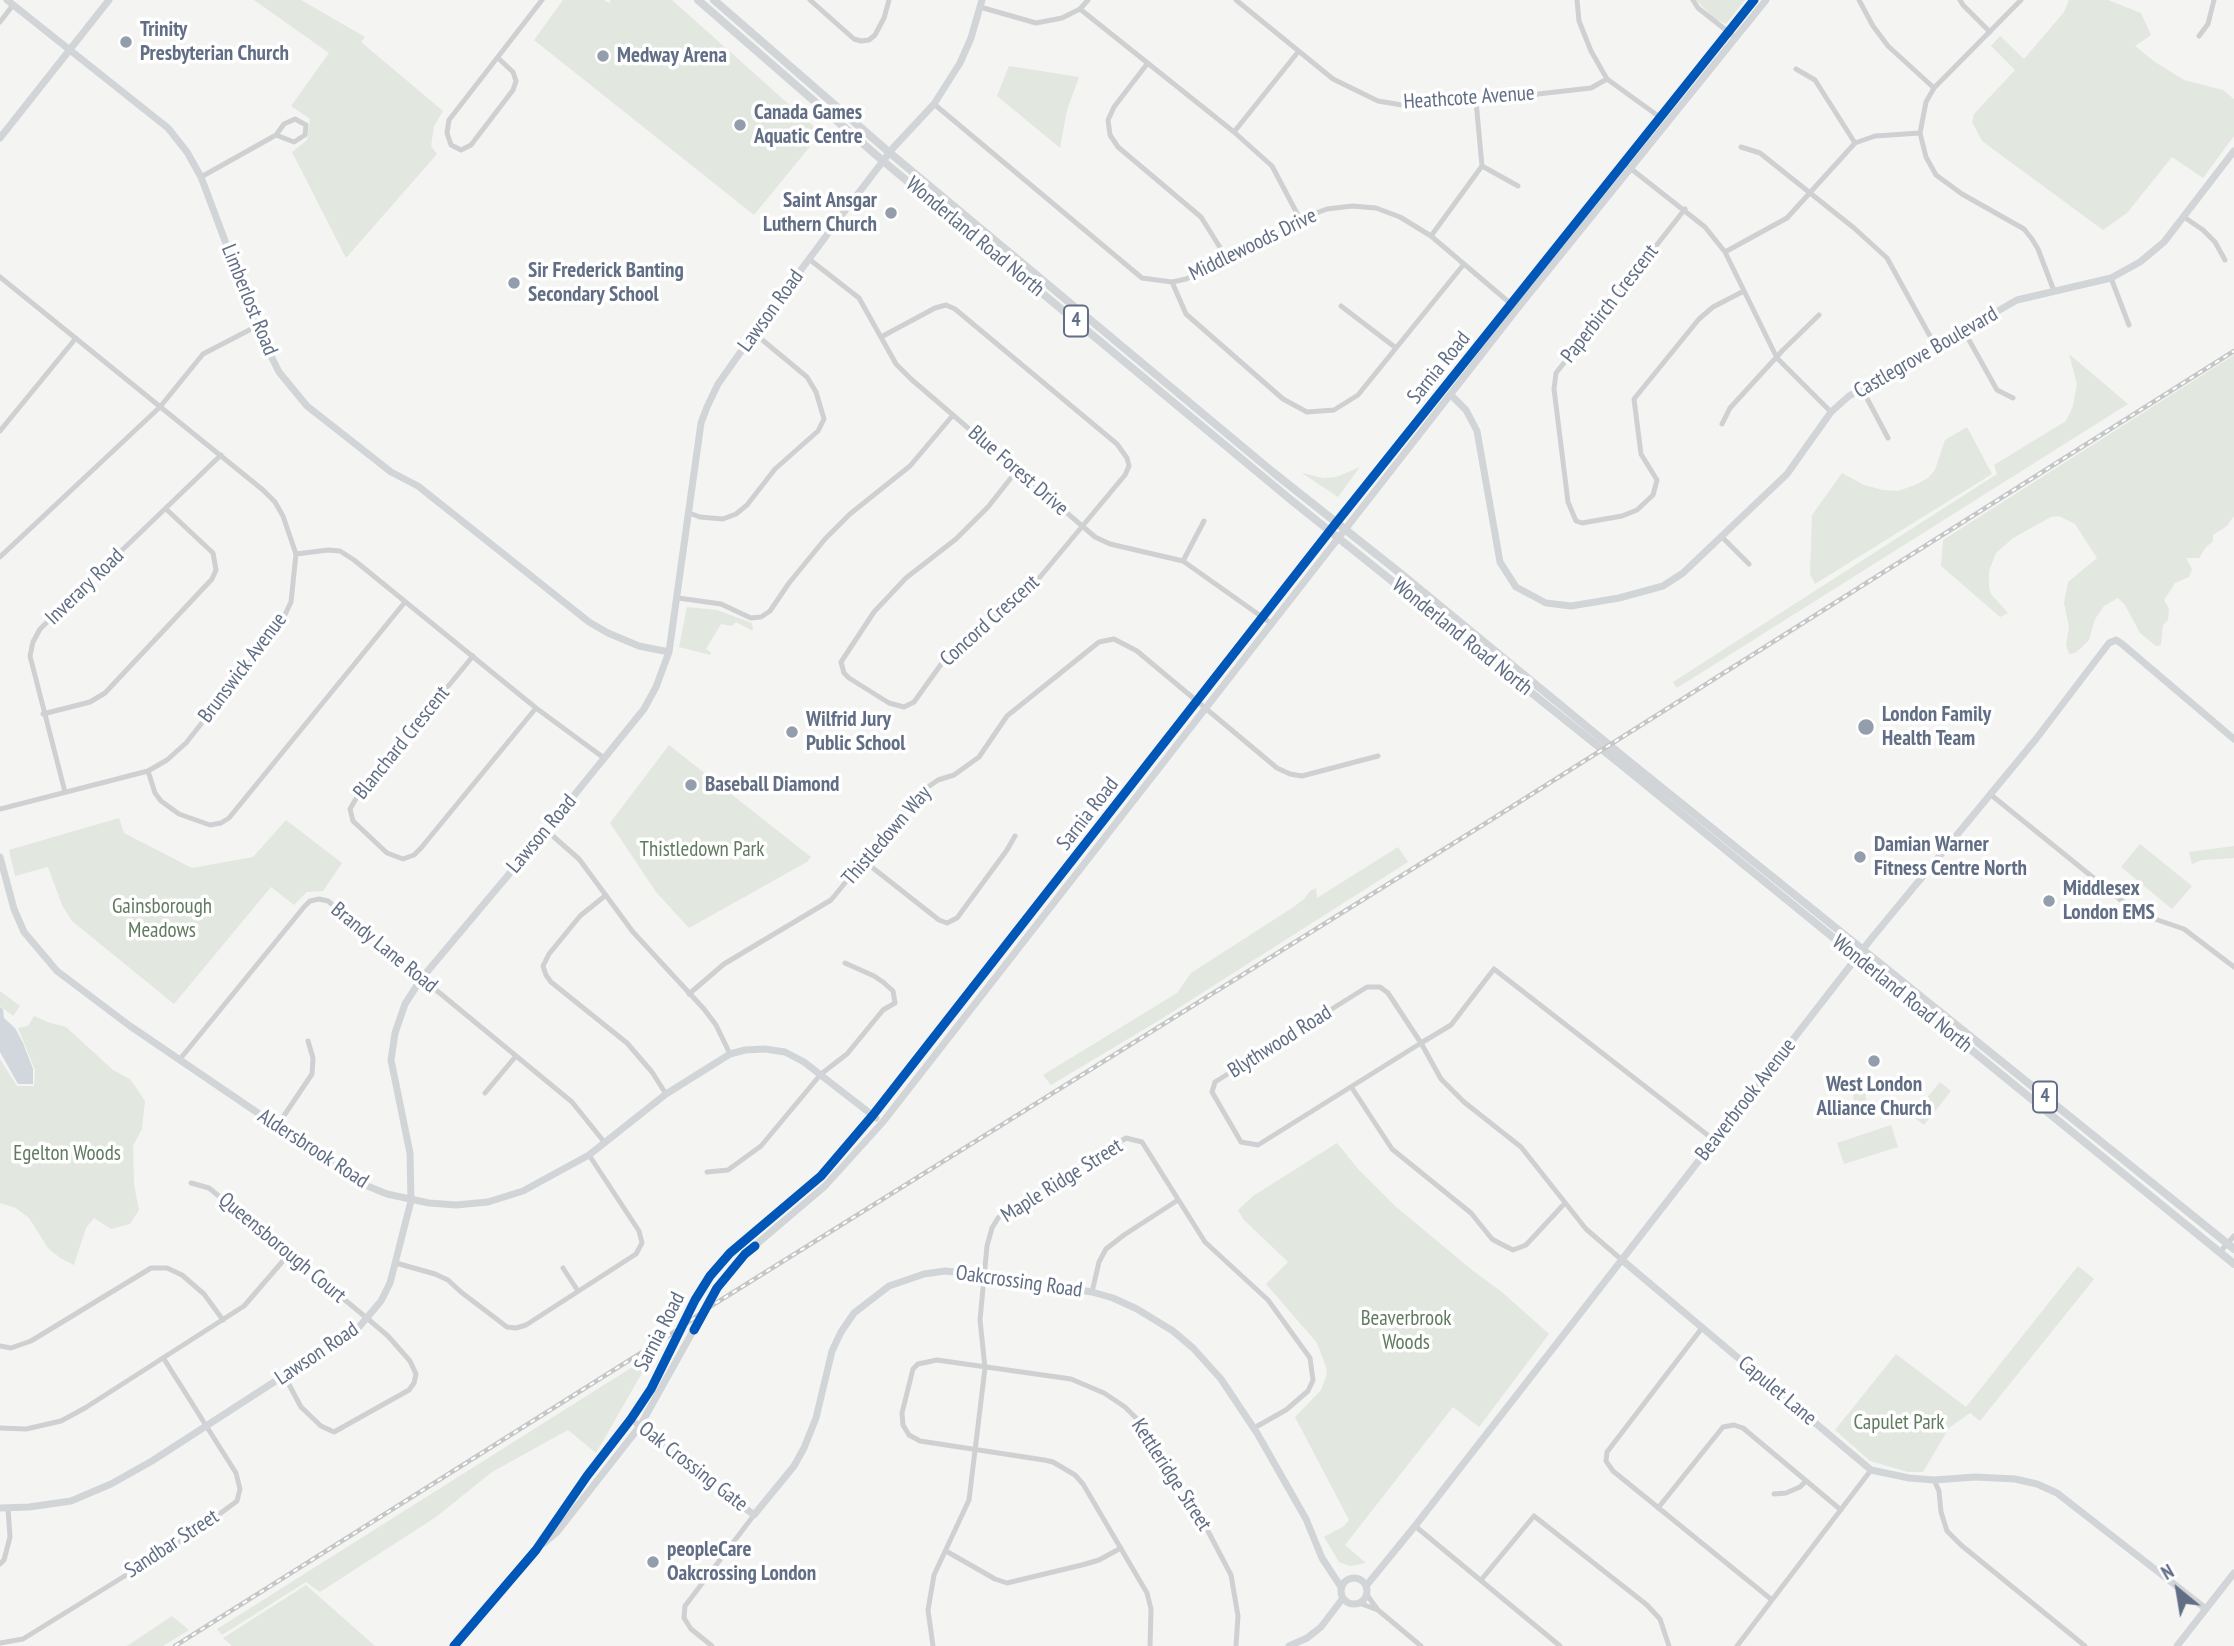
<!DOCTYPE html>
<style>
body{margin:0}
#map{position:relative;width:2234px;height:1646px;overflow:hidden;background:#f4f4f2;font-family:"PT Sans Narrow",sans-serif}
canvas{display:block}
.north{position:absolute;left:2143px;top:1555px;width:70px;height:70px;-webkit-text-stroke:5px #fff;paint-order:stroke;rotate:330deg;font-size:19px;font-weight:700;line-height:28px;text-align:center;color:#616e85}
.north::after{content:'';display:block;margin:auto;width:24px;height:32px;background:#616e85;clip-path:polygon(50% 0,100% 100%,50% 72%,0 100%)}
</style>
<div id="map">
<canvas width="2234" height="1646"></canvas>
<div class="north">N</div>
</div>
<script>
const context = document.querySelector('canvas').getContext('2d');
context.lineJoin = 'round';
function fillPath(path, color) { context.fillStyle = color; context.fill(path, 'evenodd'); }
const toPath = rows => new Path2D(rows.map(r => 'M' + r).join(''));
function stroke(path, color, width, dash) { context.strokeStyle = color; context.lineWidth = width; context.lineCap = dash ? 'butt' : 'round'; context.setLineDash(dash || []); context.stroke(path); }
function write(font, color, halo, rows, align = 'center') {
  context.font = font + ' "PT Sans Narrow",sans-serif'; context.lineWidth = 7; context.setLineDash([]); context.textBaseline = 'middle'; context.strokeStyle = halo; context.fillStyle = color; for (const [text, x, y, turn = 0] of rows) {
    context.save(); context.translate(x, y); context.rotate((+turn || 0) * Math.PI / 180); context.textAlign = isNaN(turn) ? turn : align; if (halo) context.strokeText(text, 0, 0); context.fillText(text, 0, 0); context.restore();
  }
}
const green = toPath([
 [254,0,301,0,365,37,361,42,443,111,434,126,431,146,437,154,346,258,292,152,307,140,310,119,291,106,329,53],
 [563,0,604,0,609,3,611,0,672,0,821,133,754,215,534,40],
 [1696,0,1745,0,1726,24,1714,18],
 [2069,0,2108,0,2141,13,2151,35,2135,46,2155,62,2184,80,2223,90,2234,99,2234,136,2203,178,2172,157,2127,213,2103,230,1982,141,1972,122,1974,114,2015,70,1991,46,2000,36,2024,59,2064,12],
 [1009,66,1079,77,1067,110,1060,148,997,96],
 [2069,354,2128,404,1677,688,1673,682,1997,474,1994,465,2066,421,2073,406,2077,384],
 [2234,355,2234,516,2227,526,2213,535,2213,541,2206,547,2199,558,2186,558,2192,569,2189,577,2175,583,2164,600,2169,609,2168,620,2163,625,2161,645,2156,646,2140,633,2125,605,2118,598,2104,606,2095,619,2089,640,2082,647,2075,653,2069,654,2066,645,2069,627,2064,603,2068,582,2097,558,2075,524,2059,516,2051,517,2013,538,1996,553,1989,571,1989,587,1991,594,2008,613,2000,617,1941,566,1943,540],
 [1967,427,1992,474,1815,584,1810,574,1812,515,1842,473,1864,485,1883,490,1898,491,1915,485,1928,478,1935,470,1945,440],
 [1360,467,1338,497,1302,473,1323,478,1336,477],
 [687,607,717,610,752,623,753,631,736,622,732,626,721,624,706,649,711,653,710,655,679,647],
 [669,745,811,857,807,862,689,928,656,892,610,823],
 [119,818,124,833,192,868,253,857,286,820,342,863,323,891,307,892,294,905,271,887,174,1004,72,921,62,905,48,867,15,876,9,850],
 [2140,844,2192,886,2172,909,2121,867],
 [2234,846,2234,858,2202,860,2192,864,2189,852],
 [1398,847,1408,862,1158,1021,1051,1085,1043,1075,1177,993,1191,973,1292,908,1304,899,1310,891,1316,888,1317,898],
 [0,991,20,1006,13,1016,0,1006],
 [34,1016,47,1022,66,1027,113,1070,130,1079,145,1101,142,1129,133,1146,134,1185,139,1210,130,1224,111,1229,94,1218,86,1228,74,1265,60,1258,48,1248,29,1218,16,1208,0,1203,0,1059,17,1086,34,1086,35,1070,18,1028,28,1026],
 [1940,1082,1951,1091,1924,1125,1912,1116],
 [1865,1089,1867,1105,1854,1107,1853,1090],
 [1891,1125,1898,1147,1844,1164,1837,1143],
 [1337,1143,1358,1169,1395,1206,1472,1270,1503,1293,1549,1334,1479,1427,1453,1407,1345,1545,1366,1563,1350,1566,1339,1562,1324,1537,1344,1526,1349,1520,1295,1417,1321,1390,1327,1374,1326,1367,1317,1343,1266,1284,1288,1262,1243,1219,1238,1210,1253,1196],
 [2078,1266,2094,1279,1980,1421,1970,1413,1949,1428,1923,1472,1908,1472,1870,1461,1835,1430,1896,1354,1966,1407],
 [653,1354,596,1453,568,1430,492,1472,436,1517,320,1592,306,1582,222,1635,217,1629],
 [306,1585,375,1646,232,1646,223,1638],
 [172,1616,189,1630,163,1646,127,1646]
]);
const water = toPath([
 [0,1007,3,1009,4,1018,15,1028,23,1043,33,1069,33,1084,18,1084,0,1052]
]);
const street = toPath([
 [810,0,854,39,861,41,869,40,875,35,884,18,889,0],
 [1236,0,1333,79,1378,101,1402,105,1476,101,1591,88,1607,79],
 [1577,0,1579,21,1591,51,1607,79,1661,118],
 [1693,0,1698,8,1736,38],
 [1859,0,1873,26,1888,46,1934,88],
 [1960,0,1963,5,1990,32],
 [2021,0,1934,88,1926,102,1920,133,1926,157,1936,175,1962,194,2024,229,2032,239,2038,249,2054,291],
 [980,7,1036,23,1062,18,1080,9,1088,0],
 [1080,9,1234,132,1272,166,1300,219],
 [0,22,13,5],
 [2199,36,2208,24,2214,0],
 [498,58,513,72,516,81,513,90,471,145,461,150,451,145,447,133,449,120,542,0],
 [1147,64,1114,107,1108,120,1110,135,1118,147,1201,217,1226,257],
 [1796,69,1815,80,1855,143],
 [934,104,1142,278,1172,282,1186,279,1300,219,1327,209,1352,206,1376,208,1400,217,1431,236,1517,309],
 [1234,132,1298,52],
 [1741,147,1760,153,1854,228,1887,258,1936,347],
 [1625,164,1705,227,1725,252,1777,358,1831,412],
 [1482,166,1518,186],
 [201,177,276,135,294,142,305,135,306,125,295,119,284,124,276,135],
 [1685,209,1556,373,1554,389,1568,502,1576,521,1582,523,1622,516,1637,510,1653,495,1657,480,1641,454,1634,399,1699,319,1713,307,1744,291],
 [2184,217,2203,230,2215,242,2225,260],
 [1431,236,1482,166,1476,101],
 [1725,252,1787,218,1855,143,1875,136,1920,133],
 [809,259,859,298,896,364,911,379,1095,537,1110,544,1183,561,1272,624],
 [0,277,263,490,275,502,283,516,296,554,291,602,281,623,186,743,167,760,148,771,0,809],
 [2111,278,2129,325],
 [1172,282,1186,314,1283,399,1307,412,1334,410,1358,395,1464,264],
 [1341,306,1396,348],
 [1964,331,1997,390,2013,398],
 [881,337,935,308,946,305,955,309,1117,444,1127,458,1129,466,1125,475,1040,577,1008,606,962,641,947,656,914,702,904,707,889,703,849,678,844,673,841,662,874,612,906,578,956,539,988,507,1018,469],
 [1862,389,1888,438],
 [1722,424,1730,408,1783,350,1819,315],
 [0,431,76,338],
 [689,513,700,517,723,519,736,514,747,505,775,469,818,431,824,419,816,392,807,377,754,333],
 [1721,536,1749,564],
 [296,554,328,550,340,551,354,560,536,708,604,758],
 [0,557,160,407,203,354,257,326],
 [1183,561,1204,521],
 [678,598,721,604,751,618,761,617,770,611,789,583,825,539,850,514,910,466,953,415],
 [473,656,357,797,350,809,353,821,387,853,403,859,414,855,421,848,536,708],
 [43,714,90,702,105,693,212,579,216,570,213,553,166,509],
 [148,771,155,793,161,801,179,814,210,825,221,823,229,818,405,602],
 [65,792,30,656,33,642,40,629,221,455],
 [1990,794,2127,905,2149,917,2184,929,2234,967],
 [546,830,579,859,633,932,704,1009,716,1025,730,1054],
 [864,861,939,920,947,923,957,918,1007,850,1015,836],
 [606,895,580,916,549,954,543,966,546,975,551,982,627,1043,652,1072,666,1094],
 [689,994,724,964,831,900,918,794,938,780,954,775,979,757,1007,716,1099,642,1114,639,1137,651,1277,768,1290,774,1302,776,1378,756],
 [180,1059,304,907,310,901,319,899,328,901,572,1102,605,1143],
 [1352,1088,1392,1149,1471,1213,1492,1239,1501,1244,1513,1250,1526,1245,1565,1203],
 [485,1093,516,1056],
 [277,1126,312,1074,313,1058,308,1041],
 [707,1172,728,1170,761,1146,821,1074,847,1054,883,1010,895,1003,893,991,883,982,874,976,845,963],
 [191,1183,209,1188,368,1319,388,1336,410,1361,416,1374,414,1383,409,1390,334,1432,321,1426,301,1407,285,1377],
 [2220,1252,2234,1236],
 [1622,1260,1586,1229,1521,1147,1464,1102,1441,1079,1421,1043,1258,1145,1241,1142,1212,1092,1215,1082,1367,987,1380,987,1388,993,1421,1043,1451,1025,1494,969,1714,1140],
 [396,1263,435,1274,448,1280,461,1292,507,1327,516,1328,526,1325,636,1254,642,1243,639,1231,589,1155],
 [563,1268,578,1291],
 [1092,1292,1099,1262,1106,1249,1124,1235,1178,1200],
 [1702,1328,1607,1452,1606,1461,1613,1471,1772,1600],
 [0,1346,11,1348,31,1341,151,1268,167,1268,182,1275,204,1294,223,1320],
 [0,1428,26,1429,61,1421,85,1408,244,1306,289,1254],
 [1934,1480,1939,1491,1941,1512,1947,1531,1961,1545,2085,1646],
 [1774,1494,1786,1493,1800,1487,1806,1481],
 [1658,1508,1723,1427,1734,1425,1743,1428,1841,1510],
 [1415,1526,1560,1646],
 [946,1551,995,1579,1007,1583,1082,1565,1099,1560,1121,1548],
 [0,1564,4,1560,10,1537,8,1508],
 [1481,1580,1534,1516,1647,1605,1660,1619,1669,1646],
 [1367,1595,1378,1610,1421,1646],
 [1359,1603,1378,1610],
 [0,1643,23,1639,194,1533,237,1501,240,1489,236,1473,164,1359],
 [712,1646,691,1629,684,1618,685,1606,754,1515],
 [933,1646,928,1610,934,1575,969,1500,985,1368,980,1320,987,1246,992,1228,998,1218,1007,1211,1126,1138,1142,1142,1205,1242,1268,1300,1310,1358,1313,1380,1308,1391,1286,1410,1254,1428],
 [1150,1646,1151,1609,1147,1593,1083,1484,1075,1475,1053,1462,1044,1460,920,1441,909,1435,903,1425,902,1413,913,1369,918,1364,937,1360,1071,1379,1104,1393,1125,1407,1143,1425,1155,1442,1199,1514,1231,1575,1238,1616,1236,1646],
 [1737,1646,1871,1470]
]);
const secondary = toPath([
 [7,0,168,128,187,152,201,177,257,326,274,362,279,372,307,406,391,472,418,486,589,622,608,633,639,646,669,652],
 [0,138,109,0],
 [1451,395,1466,410,1477,431,1500,562,1516,587,1546,603,1571,606,1619,598,1663,586,1683,573,1787,474,1831,412,1849,396,2017,300,2111,278,2140,262,2164,242,2234,151],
 [0,857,14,909,24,932,57,971,130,1026,277,1126,365,1185,387,1194,429,1203,456,1205,488,1202,523,1191,589,1155,666,1094,730,1054,745,1050,765,1049,785,1052,804,1062,876,1118],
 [1622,1260,1871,1470,1909,1478,1934,1480,1975,1477,2015,1479,2037,1484,2057,1493,2206,1609],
 [637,1424,754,1515,794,1466,804,1448,816,1418,832,1351,841,1332,854,1313,889,1286,924,1274,945,1271,984,1275,1092,1292,1113,1298,1137,1309,1173,1331,1193,1348,1221,1379,1257,1433,1306,1519,1322,1558,1341,1587],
 [0,1508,29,1507,71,1501,111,1484,152,1461,359,1327,381,1301,390,1283,411,1201,410,1153,391,1060,395,1033,405,1004,421,979,546,830,644,709,656,687,669,652,701,423,707,407,718,384,754,333,847,208,893,148,934,104,960,63,971,38,982,0],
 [544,1543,557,1532,640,1426,717,1288,745,1254,825,1186,882,1123,1517,309,1766,0],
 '1341 1591a13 13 0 1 1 26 0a13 13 0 1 1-26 0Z',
 [1366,1586,1415,1526,1871,939,2036,739,2109,643,2116,640,2122,644,2234,739],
 [454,1646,536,1550,587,1476,631,1419,651,1389,695,1300,710,1276,730,1253,821,1176,873,1115,1336,523,1754,0],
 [1289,1646,1307,1638,1321,1627,1343,1598],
 [2177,1646,2234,1573]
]);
const primary = toPath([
 [698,0,883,161,1291,500,1619,763,2234,1264],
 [714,0,890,153,1274,473,1400,573,1625,758,2234,1249]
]);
const rail = toPath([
 [175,1646,679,1329,708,1308,1486,823,2234,351]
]);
const cycleway = toPath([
 [694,1330,717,1288,745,1254,755,1246],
 [454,1646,536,1550,587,1476,631,1419,651,1389,695,1300,710,1276,730,1253,821,1176,873,1115,1336,523,1754,0]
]);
const markers = [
 [126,42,7,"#949dab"],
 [603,56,7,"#949dab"],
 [740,125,7,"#949dab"],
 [891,213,7,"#949dab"],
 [514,283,7,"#949dab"],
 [1866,727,9,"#949dab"],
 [792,732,7,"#949dab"],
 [691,785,7,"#949dab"],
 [1860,857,7,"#949dab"],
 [2049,901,7,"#949dab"],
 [1874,1061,7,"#949dab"],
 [653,1562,7,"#949dab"]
];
const shields = [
 [1076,321,24],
 [2045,1097,24]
];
const shieldNames = [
 ["4",1076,321],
 ["4",2045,1097]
];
const poiNames = [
 ["Trinity",140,30],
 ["Presbyterian Church",140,54],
 ["Medway Arena",617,56],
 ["Canada Games",754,113],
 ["Aquatic Centre",754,137],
 ["Saint Ansgar",877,201,"right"],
 ["Luthern Church",877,225,"right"],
 ["Sir Frederick Banting",528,271],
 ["Secondary School",528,295],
 ["London Family",1882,715],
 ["Health Team",1882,739],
 ["Wilfrid Jury",806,720],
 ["Public School",806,744],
 ["Baseball Diamond",705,785],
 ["Damian Warner",1874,845],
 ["Fitness Centre North",1874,869],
 ["Middlesex",2063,889],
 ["London EMS",2063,913],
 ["West London",1874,1085,"center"],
 ["Alliance Church",1874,1109,"center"],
 ["peopleCare",667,1550],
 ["Oakcrossing London",667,1574]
];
const streetNames = [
 ["Heathcote Avenue",1469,98,-4],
 ["Wonderland Road North",975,237,40],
 ["Middlewoods Drive",1253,245,-26],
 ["Limberlost Road",249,300,68],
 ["Paperbirch Crescent",1610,304,-52],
 ["Lawson Road",771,311,-54],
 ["Castlegrove Boulevard",1926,353,-30],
 ["Sarnia Road",1439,368,-51],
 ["Blue Forest Drive",1018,471,41],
 ["Inverary Road",85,587,-44],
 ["Concord Crescent",990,621,-42],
 ["Wonderland Road North",1462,637,39],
 ["Brunswick Avenue",243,668,-53],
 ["Blanchard Crescent",402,743,-51],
 ["Sarnia Road",1088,814,-52],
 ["Lawson Road",542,834,-50],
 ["Thistledown Way",887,836,-49],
 ["Brandy Lane Road",384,948,39],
 ["Wonderland Road North",1902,994,39],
 ["Blythwood Road",1280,1042,-32],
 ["Beaverbrook Avenue",1746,1100,-52],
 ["Aldersbrook Road",313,1149,33],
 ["Maple Ridge Street",1062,1181,-32],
 ["Queensborough Court",282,1248,40],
 ["Oakcrossing Road",1019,1282,8],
 ["Sarnia Road",660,1332,-63],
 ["Lawson Road",317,1354,-34],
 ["Capulet Lane",1777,1391,40],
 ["Oak Crossing Gate",693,1467,38],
 ["Kettleridge Street",1171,1475,57],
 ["Sandbar Street",172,1544,-33]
];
const parkNames = [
 ["Thistledown Park",702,850],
 ["Gainsborough",162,907],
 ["Meadows",162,931],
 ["Egelton Woods",67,1154],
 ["Beaverbrook",1406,1319],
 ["Woods",1406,1343],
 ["Capulet Park",1899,1423]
];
fillPath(green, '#e2e7e0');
fillPath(water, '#d1d7dc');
stroke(street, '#cfd0d1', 5);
stroke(secondary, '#d2d5d8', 7);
stroke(primary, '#d2d5d8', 8);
stroke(rail, '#c5c6c7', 4.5);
stroke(rail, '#fff', 2, [5]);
stroke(cycleway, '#0057b8', 9);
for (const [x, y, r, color] of markers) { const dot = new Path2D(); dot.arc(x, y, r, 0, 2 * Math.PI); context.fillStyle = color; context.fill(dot); stroke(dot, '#fff', 2.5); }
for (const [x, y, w] of shields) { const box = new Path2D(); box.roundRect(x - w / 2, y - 15.5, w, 31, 5); context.fillStyle = '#fff'; context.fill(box); stroke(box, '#616e85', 2); }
write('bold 19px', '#616e85', null, shieldNames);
write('bold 21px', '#616e85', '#fff', poiNames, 'left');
write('21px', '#616e85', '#fff', streetNames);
write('21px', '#617b61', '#fff', parkNames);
</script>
